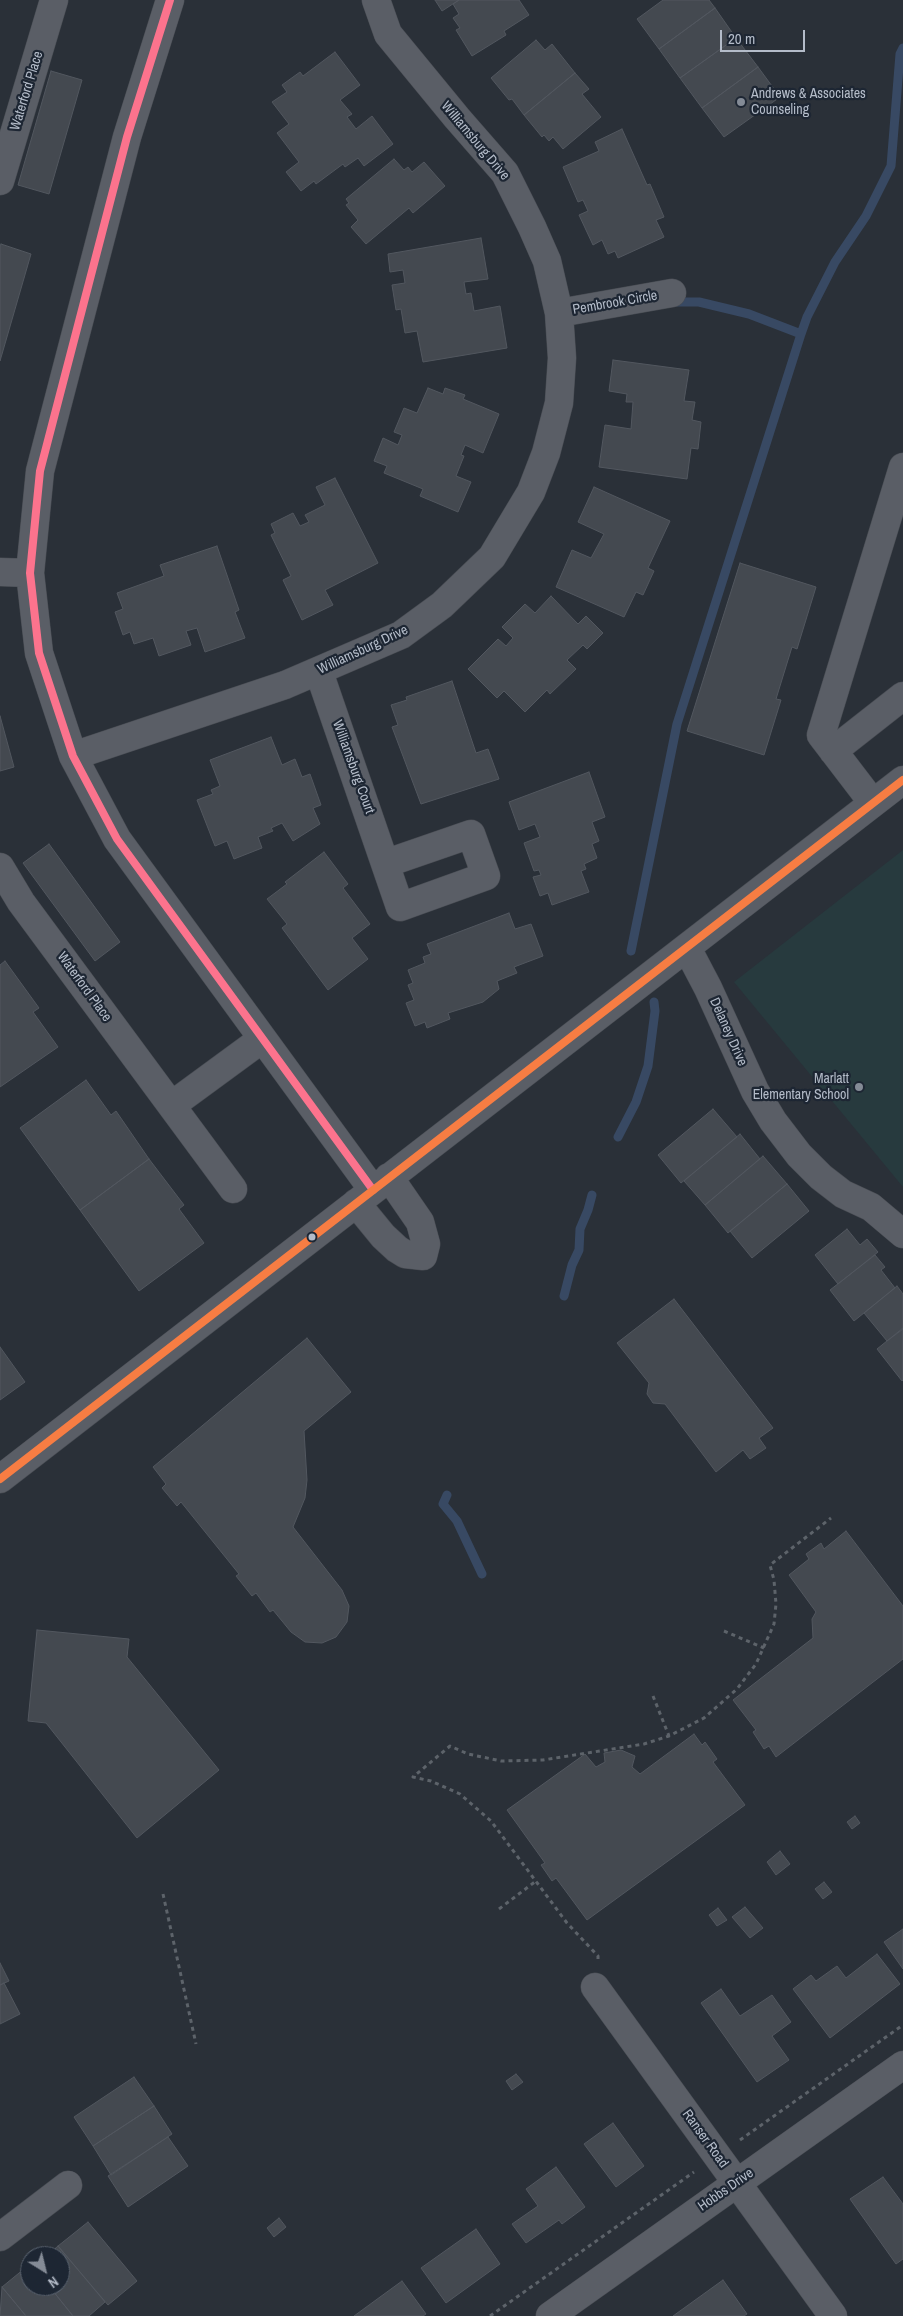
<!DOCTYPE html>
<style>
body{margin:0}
#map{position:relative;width:903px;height:2316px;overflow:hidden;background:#2a3038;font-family:"Archivo Narrow",sans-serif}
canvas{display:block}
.north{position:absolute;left:20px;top:2246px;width:50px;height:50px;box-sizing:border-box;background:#1d2633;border:1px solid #59626f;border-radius:50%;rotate:144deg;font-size:14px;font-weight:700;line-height:20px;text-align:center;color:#b4bcc9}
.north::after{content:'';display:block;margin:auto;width:18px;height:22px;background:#848b96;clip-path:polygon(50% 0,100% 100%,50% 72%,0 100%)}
.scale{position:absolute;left:720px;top:30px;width:85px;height:22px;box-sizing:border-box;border:2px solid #b4bcc9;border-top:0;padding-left:6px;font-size:15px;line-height:18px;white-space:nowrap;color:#b4bcc9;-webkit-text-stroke:4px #1d2633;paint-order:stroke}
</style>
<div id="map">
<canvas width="903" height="2316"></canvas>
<div class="north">N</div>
<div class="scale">20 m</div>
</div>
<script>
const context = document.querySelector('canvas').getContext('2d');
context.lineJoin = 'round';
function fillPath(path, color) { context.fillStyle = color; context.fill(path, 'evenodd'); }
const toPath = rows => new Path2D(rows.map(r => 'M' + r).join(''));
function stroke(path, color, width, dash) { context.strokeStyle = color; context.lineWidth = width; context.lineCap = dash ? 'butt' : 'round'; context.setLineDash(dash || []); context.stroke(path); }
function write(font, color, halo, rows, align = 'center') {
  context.font = font + ' "Archivo Narrow",sans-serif'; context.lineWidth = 4.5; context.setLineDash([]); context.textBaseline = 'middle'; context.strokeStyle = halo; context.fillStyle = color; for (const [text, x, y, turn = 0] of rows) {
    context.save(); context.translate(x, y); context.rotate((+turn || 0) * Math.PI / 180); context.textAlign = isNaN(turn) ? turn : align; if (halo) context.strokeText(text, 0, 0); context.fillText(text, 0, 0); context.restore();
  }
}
const green = toPath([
 [903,850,903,1187,734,982]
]);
const stream = toPath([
 [674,302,699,302,749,314,801,334],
 [631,951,677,724,801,334,807,317,835,262,866,216,891,166,900,54,903,48],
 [618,1137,636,1102,648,1066,655,1011,654,1002],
 [564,1296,572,1265,579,1250,580,1229,588,1210,592,1195],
 [447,1495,443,1504,457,1521,482,1574]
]);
const building = toPath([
 [435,0,459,0,442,11,435,0],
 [459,0,519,0,529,15,504,31,506,35,472,56,456,30,460,28,453,18,459,14,453,4,459,0],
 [663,0,709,0,715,8,659,49,637,19,663,0],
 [715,8,736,38,680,78,659,49,715,8],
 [736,38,758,67,702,108,680,78,736,38],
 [536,40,545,50,552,44,575,73,524,115,512,99,509,100,491,78,536,40],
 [335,52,360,85,340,100,352,114,347,117,356,129,372,116,393,144,364,166,358,158,345,167,343,164,316,184,314,181,301,191,286,172,299,162,277,133,289,124,272,102,287,92,282,85,300,72,303,76,335,52],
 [758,67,780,97,724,137,702,108,758,67],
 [51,71,82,80,49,194,18,185,51,71],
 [575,73,589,89,582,94,601,117,563,149,553,137,549,141,544,135,542,137,524,115,575,73],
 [622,129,647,185,650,184,664,217,656,220,664,237,618,258,615,251,608,254,602,240,593,245,579,215,588,211,583,200,578,202,563,167,599,151,595,142,622,129],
 [394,159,404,170,408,167,412,172,424,162,445,186,413,213,409,208,366,244,351,227,358,220,346,205,349,203,346,199,394,159],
 [481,238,488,279,464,282,466,294,471,293,474,311,500,306,507,348,423,362,417,331,405,333,401,309,396,310,392,285,405,283,403,270,390,272,388,254,481,238],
 [1,244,31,254,0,361,0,246,1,244],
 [613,360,689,370,684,401,695,402,692,420,701,422,698,449,691,448,687,479,599,467,605,425,631,429,633,402,626,402,627,394,609,391,613,360],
 [428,388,443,394,445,388,465,395,463,399,499,414,483,453,465,445,461,455,464,456,456,476,471,482,458,512,420,496,423,489,384,473,387,466,374,461,383,438,398,445,402,435,394,432,404,408,417,413,428,388],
 [335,478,378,563,325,590,333,605,302,620,283,580,291,576,271,535,275,533,271,524,293,513,300,526,309,522,305,515,325,505,316,487,335,478],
 [594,487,670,521,648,568,654,571,643,595,636,592,624,617,556,587,572,550,591,558,604,534,578,522,594,487],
 [217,546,239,610,235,612,245,638,205,652,197,628,186,631,191,645,159,656,153,638,134,644,130,632,123,635,115,612,123,609,117,593,164,576,160,565,217,546],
 [740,563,816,587,797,649,792,647,776,699,781,700,764,755,687,731,740,563],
 [551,596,578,624,586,616,603,633,587,649,583,645,567,660,576,669,550,694,547,690,525,712,504,691,497,698,468,669,498,639,506,646,513,638,502,627,525,604,535,613,551,596],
 [452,681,476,753,488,749,499,779,421,804,392,727,398,725,391,705,407,700,406,697,452,681],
 [0,716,14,767,0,771,0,716],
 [271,737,282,765,295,759,302,777,310,774,321,805,313,808,320,824,293,841,282,823,271,828,273,831,258,837,262,848,234,859,227,841,215,846,197,800,213,794,211,790,220,786,210,760,271,737],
 [589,772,605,817,592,822,599,841,592,844,597,858,584,864,586,869,581,871,589,892,552,905,548,893,540,896,533,877,541,875,539,870,534,871,524,843,540,837,535,824,519,830,509,802,589,772],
 [49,844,120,942,95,961,23,863,49,844],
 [324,852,348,884,343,888,370,924,352,938,368,959,328,990,282,928,287,924,267,899,287,884,285,882,324,852],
 [509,913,515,929,531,924,543,956,514,967,517,973,497,981,499,989,483,1002,448,1013,450,1019,427,1028,425,1022,415,1026,406,1003,414,1000,408,985,413,983,408,970,425,963,423,957,431,954,427,944,509,913],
 [5,961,39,1008,33,1012,58,1047,0,1087,0,965,5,961],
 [86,1080,111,1115,116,1111,149,1159,80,1210,20,1128,86,1080],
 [713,1109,737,1137,681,1183,658,1155,713,1109],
 [740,1134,760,1159,705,1205,684,1181,740,1134],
 [763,1156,787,1184,728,1233,705,1205,763,1156],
 [149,1159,184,1205,179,1209,204,1243,139,1291,80,1210,149,1159],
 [787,1184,809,1211,752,1258,730,1231,787,1184],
 [847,1229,860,1245,867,1239,878,1252,838,1284,815,1255,847,1229],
 [875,1255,885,1267,881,1270,895,1288,854,1321,830,1290,875,1255],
 [897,1286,903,1294,903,1329,887,1341,864,1313,897,1286],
 [674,1299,773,1428,759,1438,766,1448,750,1459,743,1450,716,1472,665,1404,653,1403,647,1394,649,1383,617,1343,674,1299],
 [903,1328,903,1380,902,1381,877,1349,903,1328],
 [307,1338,351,1392,304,1431,307,1480,305,1498,293,1527,342,1590,349,1606,347,1622,336,1637,322,1643,305,1642,291,1632,273,1610,270,1612,256,1593,252,1596,236,1576,239,1574,181,1502,177,1506,162,1488,166,1484,153,1467,307,1338],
 [0,1347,25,1382,0,1400,0,1347],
 [846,1531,903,1606,903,1659,776,1757,769,1746,764,1749,753,1732,756,1730,733,1700,813,1638,812,1619,816,1612,789,1575,809,1559,806,1554,821,1543,824,1549,846,1531],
 [37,1630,129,1639,127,1657,219,1770,137,1838,46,1723,28,1721,37,1630],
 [694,1734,702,1745,705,1742,717,1759,713,1762,745,1805,587,1920,556,1878,552,1881,541,1865,545,1863,507,1810,585,1754,596,1767,605,1762,604,1753,621,1750,635,1756,632,1767,640,1774,694,1734],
 [855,1816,860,1823,852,1829,847,1822,855,1816],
 [780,1851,790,1864,776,1875,767,1862,780,1851],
 [824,1882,832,1892,823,1899,815,1889,824,1882],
 [745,1907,763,1928,750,1938,732,1917,745,1907],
 [718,1908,727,1920,717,1926,709,1915,718,1908],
 [903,1929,903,1969,884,1942,903,1929],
 [877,1954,900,1984,830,2038,793,1989,811,1975,816,1981,837,1966,846,1978,877,1954],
 [0,1963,9,1981,0,1985,0,1963],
 [4,1983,20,2014,0,2024,0,1985,4,1983],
 [721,1989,740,2016,772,1995,791,2022,772,2036,789,2060,757,2082,701,2003,721,1989],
 [516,2074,523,2082,512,2090,506,2081,516,2074],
 [134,2077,154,2106,93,2146,74,2117,134,2077],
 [154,2106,172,2134,111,2175,93,2146,154,2106],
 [613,2123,644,2166,616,2187,584,2144,613,2123],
 [168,2137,188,2166,128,2207,108,2176,168,2137],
 [556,2167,585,2207,562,2224,559,2220,526,2243,512,2224,538,2206,526,2189,556,2167],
 [883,2177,903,2204,903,2259,896,2264,850,2199,883,2177],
 [279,2218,286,2227,274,2237,267,2228,279,2218],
 [88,2222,137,2281,108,2305,58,2246,88,2222],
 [476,2229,500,2264,446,2303,421,2268,476,2229],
 [58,2246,105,2302,89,2316,73,2316,49,2286,60,2286,60,2256,47,2256,58,2246],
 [30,2264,30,2286,49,2286,73,2316,26,2316,2,2287,30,2264],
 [723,2280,747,2314,744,2316,673,2316,723,2280],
 [402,2281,426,2314,423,2316,354,2316,402,2281],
 [2,2287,26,2316,0,2316,2,2287]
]);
const path = toPath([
 [724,1631,764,1648],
 [653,1696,669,1736,704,1718,737,1689,756,1664,774,1624,776,1604,774,1580,770,1565,831,1518],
 [163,1894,196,2044],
 [499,1909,536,1881],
 [598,1959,598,1956,567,1923,491,1821,460,1794,431,1781,413,1777,450,1746,468,1754,501,1761,543,1760,644,1744,669,1736],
 [740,2140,903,2025],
 [490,2316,694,2172]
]);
const minor = toPath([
 [170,0,127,137,40,471,30,573,39,653,73,756,117,839,373,1190],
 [0,181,54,0],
 [559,313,672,293],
 [0,572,30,573],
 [319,672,400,907,486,876,471,834,387,863],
 [833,751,903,696],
 [73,756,285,685,401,635,442,605,492,557,531,492,546,453,559,403,562,358,559,313,547,261,532,227,505,173,457,118,388,34,376,0],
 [873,803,821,735,903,467],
 [0,867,21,902,233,1189],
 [687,948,708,988,755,1091,773,1121,799,1155,821,1177,843,1194,871,1207,903,1234],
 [172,1105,262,1039],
 [356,1203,383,1236,397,1249,405,1254,423,1256,426,1244,420,1222,389,1177],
 [0,1479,903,780],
 [595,1987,833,2316],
 [0,2237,68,2185],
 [550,2316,903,2065]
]);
const bus1 = toPath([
 [170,0,127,137,40,471,30,573,39,653,73,756,117,839,373,1190]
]);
const bus2 = toPath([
 [0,1479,903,780]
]);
const markers = [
 [741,102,5,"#848b96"],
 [859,1087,5,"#848b96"],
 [312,1237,4.5,"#b4bcc9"]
];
const streetNames = [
 ["Waterford Place",27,91,-73],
 ["Williamsburg Drive",475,141,50],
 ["Pembrook Circle",615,303,-10],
 ["Williamsburg Drive",363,650,-25],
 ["Williamsburg Court",353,767,70],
 ["Waterford Place",84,987,54],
 ["Delaney Drive",728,1032,66],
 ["Ranser Road",705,2139,54],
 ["Hobbs Drive",726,2190,-35]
];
const poiNames = [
 ["Andrews & Associates",751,94],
 ["Counseling",751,110],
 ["Marlatt",849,1079,"right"],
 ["Elementary School",849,1095,"right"]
];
fillPath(green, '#273a3e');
stroke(stream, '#384963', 9);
fillPath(building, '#444950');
stroke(building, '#52575f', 1);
stroke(minor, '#484c53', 29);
stroke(path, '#5d636a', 3, [4, 4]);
stroke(minor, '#5a5e66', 28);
stroke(bus1, '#fc738d', 8);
stroke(bus2, '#f77d43', 8);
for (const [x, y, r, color] of markers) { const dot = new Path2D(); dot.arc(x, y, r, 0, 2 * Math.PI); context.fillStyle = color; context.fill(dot); stroke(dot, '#1d2633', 2); }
write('14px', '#b4bcc9', '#1d2633', streetNames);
write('14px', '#b4bcc9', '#1d2633', poiNames, 'left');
</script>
